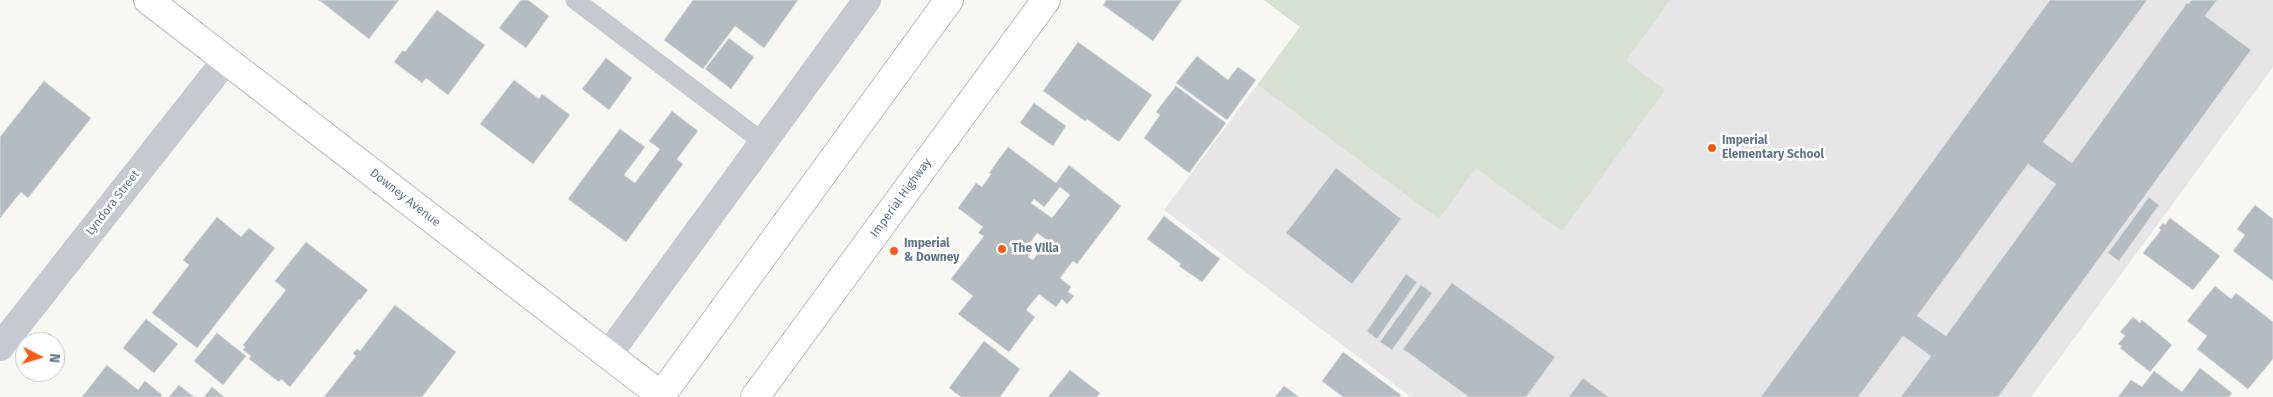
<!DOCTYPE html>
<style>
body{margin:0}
#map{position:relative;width:2273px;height:397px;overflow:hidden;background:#f7f7f4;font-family:"Fira Sans",sans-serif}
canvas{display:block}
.north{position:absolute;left:15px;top:332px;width:50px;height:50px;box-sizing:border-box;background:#fff;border:1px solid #c1c8cf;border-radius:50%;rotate:95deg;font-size:14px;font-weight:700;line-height:20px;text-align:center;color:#637588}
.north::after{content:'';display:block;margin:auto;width:18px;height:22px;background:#f55a16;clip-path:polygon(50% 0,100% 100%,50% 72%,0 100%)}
</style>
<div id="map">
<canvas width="2273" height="397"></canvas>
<div class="north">N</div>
</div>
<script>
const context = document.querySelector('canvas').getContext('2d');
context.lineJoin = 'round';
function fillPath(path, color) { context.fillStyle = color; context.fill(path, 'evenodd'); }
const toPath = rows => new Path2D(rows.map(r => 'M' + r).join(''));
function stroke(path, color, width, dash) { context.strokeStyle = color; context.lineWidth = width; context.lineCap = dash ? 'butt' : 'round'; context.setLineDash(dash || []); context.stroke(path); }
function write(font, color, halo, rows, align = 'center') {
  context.font = font + ' "Fira Sans",sans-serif'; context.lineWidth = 5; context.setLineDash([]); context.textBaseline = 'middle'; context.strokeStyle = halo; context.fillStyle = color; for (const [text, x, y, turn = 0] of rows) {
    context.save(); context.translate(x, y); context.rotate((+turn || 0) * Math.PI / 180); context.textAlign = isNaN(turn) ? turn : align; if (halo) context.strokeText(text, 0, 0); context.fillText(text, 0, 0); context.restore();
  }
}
const built = toPath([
 [1264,0,2273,0,2273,67,2031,397,1411,397,1164,210,1300,27]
]);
const green = toPath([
 [1264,0,1670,0,1626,61,1665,90,1562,231,1476,168,1439,219,1258,85,1300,27]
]);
const building = toPath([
 [319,0,399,0,369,39,319,0],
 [521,0,528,0,549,16,526,48,499,28,521,0],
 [693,0,798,0,764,48,735,26,703,69,664,40,693,0],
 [1107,0,1182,0,1153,41,1103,5,1107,0],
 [2050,0,2147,0,2043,142,2072,163,2187,3,2188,4,2192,0,2217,0,2205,16,2251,50,1998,397,1901,397,1931,356,1903,336,1858,397,1761,397,2050,0],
 [2028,164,2056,184,1946,336,1917,316,2028,164],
 [437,10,485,45,448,95,426,78,422,83,394,62,403,50,405,52,437,10],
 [729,38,754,57,731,89,705,69,729,38],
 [1078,42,1152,95,1119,142,1087,119,1085,121,1043,91,1078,42],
 [1197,56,1228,80,1238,67,1256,80,1227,120,1176,83,1197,56],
 [606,58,632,78,609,110,582,89,606,58],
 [514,80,539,99,542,94,570,115,533,164,480,124,514,80],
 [44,81,91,118,28,198,21,192,0,218,0,137,44,81],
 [1176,86,1226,123,1189,173,1144,138,1160,115,1156,112,1176,86],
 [1034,103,1066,126,1053,146,1020,123,1034,103],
 [672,111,698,131,677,159,683,164,626,242,568,199,620,129,645,147,624,175,635,183,660,149,649,141,672,111],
 [1008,147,1056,183,1069,165,1121,206,1077,264,1073,261,1060,278,1071,287,1068,292,1074,296,1067,304,1062,299,1056,307,1039,294,1026,310,1035,317,1009,352,958,314,973,296,951,279,984,236,978,233,983,227,958,208,976,183,982,187,991,174,989,173,1008,147],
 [1060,187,1070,195,1052,218,1031,203,1034,199,1044,207,1060,187],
 [1037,233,1047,240,1033,260,1028,257,1032,251,1027,247,1037,233],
 [1336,168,1401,219,1352,284,1286,233,1336,168],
 [2149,197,2159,205,2119,261,2108,253,2149,197],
 [2255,205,2273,219,2273,281,2233,251,2245,235,2237,229,2255,205],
 [1164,216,1220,259,1202,282,1179,266,1181,264,1147,239,1164,216],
 [217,217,241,237,249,228,275,248,197,348,152,313,189,265,183,260,217,217],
 [2170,218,2220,256,2193,290,2143,253,2161,230,2159,228,2163,223,2165,225,2170,218],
 [306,242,368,290,360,300,359,299,290,387,281,379,279,382,249,359,251,356,243,350,245,347,243,345,286,290,275,281,306,242],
 [1406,274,1417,282,1377,339,1367,331,1406,274],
 [1452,283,1555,357,1526,397,1469,397,1403,349,1452,283],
 [1421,285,1432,293,1392,350,1380,342,1421,285],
 [2215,286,2231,299,2236,293,2273,322,2273,359,2248,389,2197,349,2207,336,2187,321,2215,286],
 [395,305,456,352,422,397,324,397,356,356,353,353,357,349,360,351,395,305],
 [2133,317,2140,323,2142,320,2172,345,2150,372,2120,348,2122,346,2118,344,2125,336,2120,332,2133,317],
 [146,319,178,344,154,373,123,348,146,319],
 [217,333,246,356,223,385,194,361,217,333],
 [984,341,1020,369,1000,397,961,397,949,388,984,341],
 [1343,352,1401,395,1399,397,1343,397,1322,381,1343,352],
 [107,365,138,390,145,381,162,395,160,397,82,397,107,365],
 [2200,368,2232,393,2229,397,2118,397,2131,380,2142,387,2154,371,2182,392,2200,368],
 [1070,370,1100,393,1097,397,1048,397,1070,370],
 [1583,378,1608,397,1569,397,1583,378],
 [179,385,194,397,169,397,179,385],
 [1284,386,1299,397,1275,397,1284,386],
 [212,387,224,397,204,397,212,387]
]);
const lane = toPath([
 [575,0,763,142]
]);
const street = toPath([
 [0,347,226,60],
 [608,355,867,0]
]);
const secondary = toPath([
 [148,0,663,397]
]);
const primary = toPath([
 [660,397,949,0],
 [755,397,1046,0]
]);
const markers = [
 [1712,148,5,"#f55a16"],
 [1002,249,5,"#f55a16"],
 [894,251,5,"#f55a16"]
];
const poiNames = [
 ["Imperial",1722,141],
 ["Elementary School",1722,155],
 ["Imperial",904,244],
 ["& Downey",904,258],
 ["The VIlla",1012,249]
];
const streetNames = [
 ["Downey Avenue",405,198,38],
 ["Imperial Highway",901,198,-54],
 ["Lyndora Street",113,203,-52]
];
fillPath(built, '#e5e6e5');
fillPath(green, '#d8e0d4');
fillPath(building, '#b4bbc1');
stroke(building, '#d9d9d6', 1);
stroke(secondary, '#babfc4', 30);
stroke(primary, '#b9bdc1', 30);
stroke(lane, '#c6cace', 19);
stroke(street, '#c6cace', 28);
stroke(secondary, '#fff', 28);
stroke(primary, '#fff', 28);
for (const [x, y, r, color] of markers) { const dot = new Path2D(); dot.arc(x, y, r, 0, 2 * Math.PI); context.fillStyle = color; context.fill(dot); stroke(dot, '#fff', 2); }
write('bold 12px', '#637588', '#fff', poiNames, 'left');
write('12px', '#637588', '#fff', streetNames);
</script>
